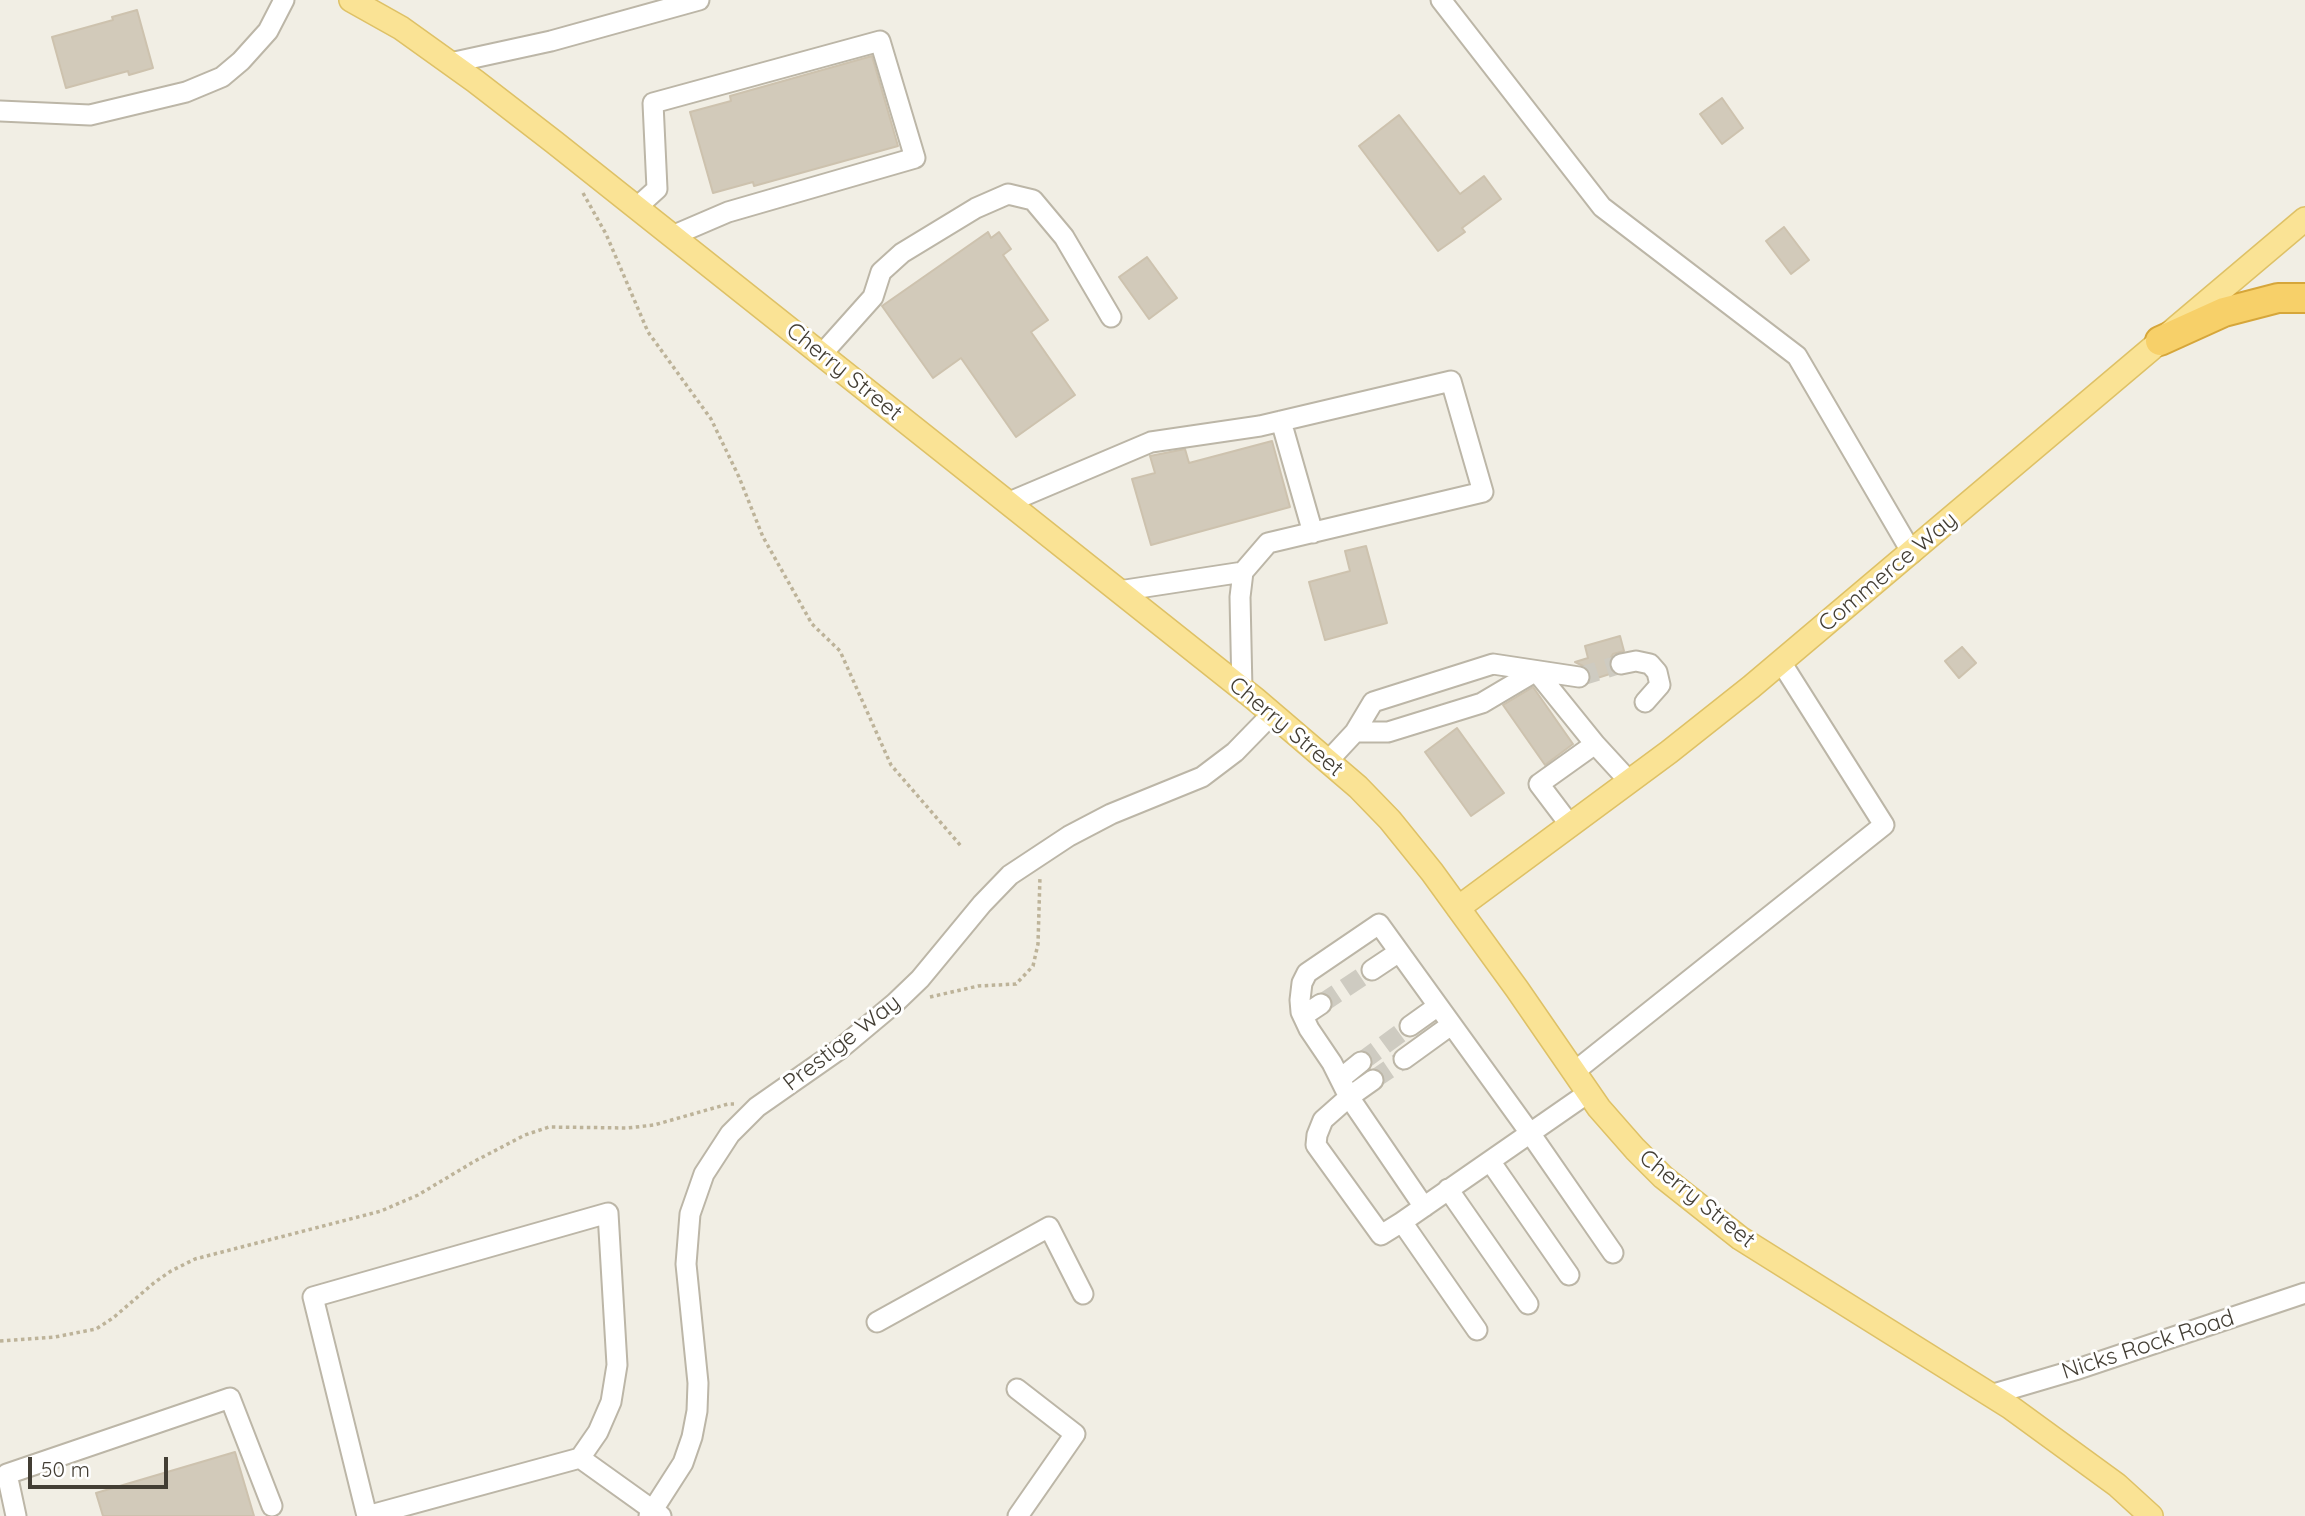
<!DOCTYPE html>
<style>
body{margin:0}
#map{position:relative;width:2305px;height:1516px;overflow:hidden;background:#f1eee4;font-family:Quicksand,sans-serif}
canvas{display:block}
.scale{position:absolute;left:28px;top:1457px;width:140px;height:32px;box-sizing:border-box;border:4px solid #433e34;border-top:0;padding-left:9px;font-size:21px;line-height:24px;white-space:nowrap;color:#433e34;-webkit-text-stroke:5px #fff;paint-order:stroke}
</style>
<div id="map">
<canvas width="2305" height="1516"></canvas>
<div class="scale">50 m</div>
</div>
<script>
const context = document.querySelector('canvas').getContext('2d');
context.lineJoin = 'round';
function fillPath(path, color) { context.fillStyle = color; context.fill(path, 'evenodd'); }
const toPath = rows => new Path2D(rows.map(r => 'M' + r).join(''));
function stroke(path, color, width, dash) { context.strokeStyle = color; context.lineWidth = width; context.lineCap = dash ? 'butt' : 'round'; context.setLineDash(dash || []); context.stroke(path); }
function write(font, color, halo, rows, align = 'center') {
  context.font = font + ' Quicksand,sans-serif'; context.lineWidth = 6; context.setLineDash([]); context.textBaseline = 'middle'; context.strokeStyle = halo; context.fillStyle = color; for (const [text, x, y, turn = 0] of rows) {
    context.save(); context.translate(x, y); context.rotate((+turn || 0) * Math.PI / 180); context.textAlign = isNaN(turn) ? turn : align; if (halo) context.strokeText(text, 0, 0); context.fillText(text, 0, 0); context.restore();
  }
}
const building = toPath([
 [137,10,153,68,129,75,128,71,66,88,52,37,113,20,112,17,137,10],
 [872,56,898,146,754,186,753,182,713,193,690,112,731,101,730,96,872,56],
 [1722,98,1743,128,1722,144,1700,114,1722,98],
 [1399,115,1460,194,1484,176,1501,199,1462,228,1465,232,1438,251,1359,146,1399,115],
 [1784,227,1809,260,1791,274,1766,241,1784,227],
 [988,232,991,238,999,232,1011,249,1003,255,1048,320,1031,332,1075,395,1016,437,961,358,933,378,882,306,988,232],
 [1147,257,1177,298,1149,319,1119,277,1147,257],
 [1272,441,1290,507,1151,545,1132,479,1155,473,1150,456,1185,449,1189,463,1272,441],
 [1366,546,1387,623,1325,640,1309,582,1350,571,1345,551,1366,546],
 [1620,636,1624,651,1613,654,1610,659,1609,667,1613,673,1591,680,1591,673,1587,668,1575,662,1588,658,1585,646,1620,636],
 [1962,647,1976,663,1959,678,1945,661,1962,647],
 [1533,687,1573,744,1545,765,1503,705,1533,687],
 [1457,728,1504,793,1471,816,1425,752,1457,728],
 [235,1452,254,1516,103,1516,96,1493,235,1452]
]);
const minorTunnel = toPath([
 [1579,677,1621,664],
 [1321,1004,1372,970],
 [1361,1062,1410,1026],
 [1373,1080,1404,1059]
]);
const path = toPath([
 [583,193,606,234,648,332,711,419,739,477,763,537,812,624,840,651,891,765,961,846],
 [930,997,978,986,1016,984,1033,966,1038,944,1040,876],
 [0,1341,55,1337,96,1329,113,1318,155,1282,171,1271,195,1259,381,1211,418,1195,475,1161,525,1135,549,1127,627,1128,654,1125,728,1104,734,1104]
]);
const minor = toPath([
 [1441,0,1602,207,1797,356,1912,553],
 [450,63,551,41,699,0],
 [0,111,90,115,186,92,222,77,241,61,268,31,284,0],
 [636,208,657,189,653,103,880,41,915,158,728,212,672,236],
 [822,354,873,297,881,272,902,253,976,208,1008,194,1033,200,1064,237,1111,317],
 [1281,421,1313,533],
 [1007,503,1151,442,1260,426,1451,381,1483,492,1268,543,1243,572,1240,597,1242,690],
 [1119,591,1243,572],
 [1621,664,1636,661,1650,664,1657,672,1660,685,1645,702],
 [1355,732,1373,702,1493,664,1579,677],
 [1328,761,1355,732,1388,732,1482,703,1536,671,1595,744],
 [1570,825,1539,784,1595,744,1629,781],
 [1372,970,1399,952],
 [1303,1016,1321,1004],
 [1410,1026,1438,1006],
 [1404,1059,1451,1025],
 [1574,1072,1884,825,1781,662],
 [1340,1079,1361,1062],
 [1373,1080,1349,1097,1332,1063,1309,1029,1301,1012,1300,1000,1302,983,1307,973,1379,924,1530,1133,1613,1253],
 [1490,1161,1569,1275],
 [1448,1189,1528,1304],
 [1424,1207,1349,1097,1323,1120,1317,1135,1316,1145,1381,1235,1402,1222,1588,1093],
 [1402,1222,1477,1330],
 [877,1322,1049,1227,1083,1294],
 [1017,1389,1075,1434,1018,1516],
 [1990,1395,2075,1370,2305,1293],
 [580,1458,367,1516,313,1297,608,1213,617,1365,611,1402,598,1432,580,1458,661,1516],
 [16,1516,7,1474,230,1398,272,1506],
 [649,1516,683,1463,692,1437,697,1411,698,1383,686,1264,690,1214,704,1174,730,1134,757,1107,840,1049,895,1003,920,979,982,904,1010,875,1069,836,1111,814,1202,777,1235,752,1272,714]
]);
const major = toPath([
 [351,0,401,28,475,81,554,142,1255,699,1358,787,1390,820,1432,872,1517,989,1599,1108,1635,1149,1663,1177,1740,1238,2010,1407,2117,1485,2151,1516],
 [1458,908,1669,752,1751,687,2305,219]
]);
const highway = toPath([
 [2160,341,2224,312,2278,298,2305,298]
]);
const streetNames = [
 ["Cherry Street",844,372,39],
 ["Commerce Way",1888,572,-40],
 ["Cherry Street",1286,727,40],
 ["Prestige Way",842,1043,-38],
 ["Cherry Street",1697,1199,39],
 ["Nicks Rock Road",2148,1345,-18]
];
fillPath(building, '#d2caba');
stroke(building, '#cdc2ae', 2);
stroke(minorTunnel, '#cecbc1', 19, [19, 10]);
stroke(minor, '#bcb6a7', 23);
stroke(major, '#dec166', 26);
stroke(highway, '#d6a63a', 32);
stroke(path, '#bdb399', 3.5, [3.5, 3.5]);
stroke(minor, '#fff', 19);
stroke(major, '#fae395', 23);
stroke(highway, '#f7d069', 28);
write('23px', '#433e34', '#fff', streetNames);
</script>
